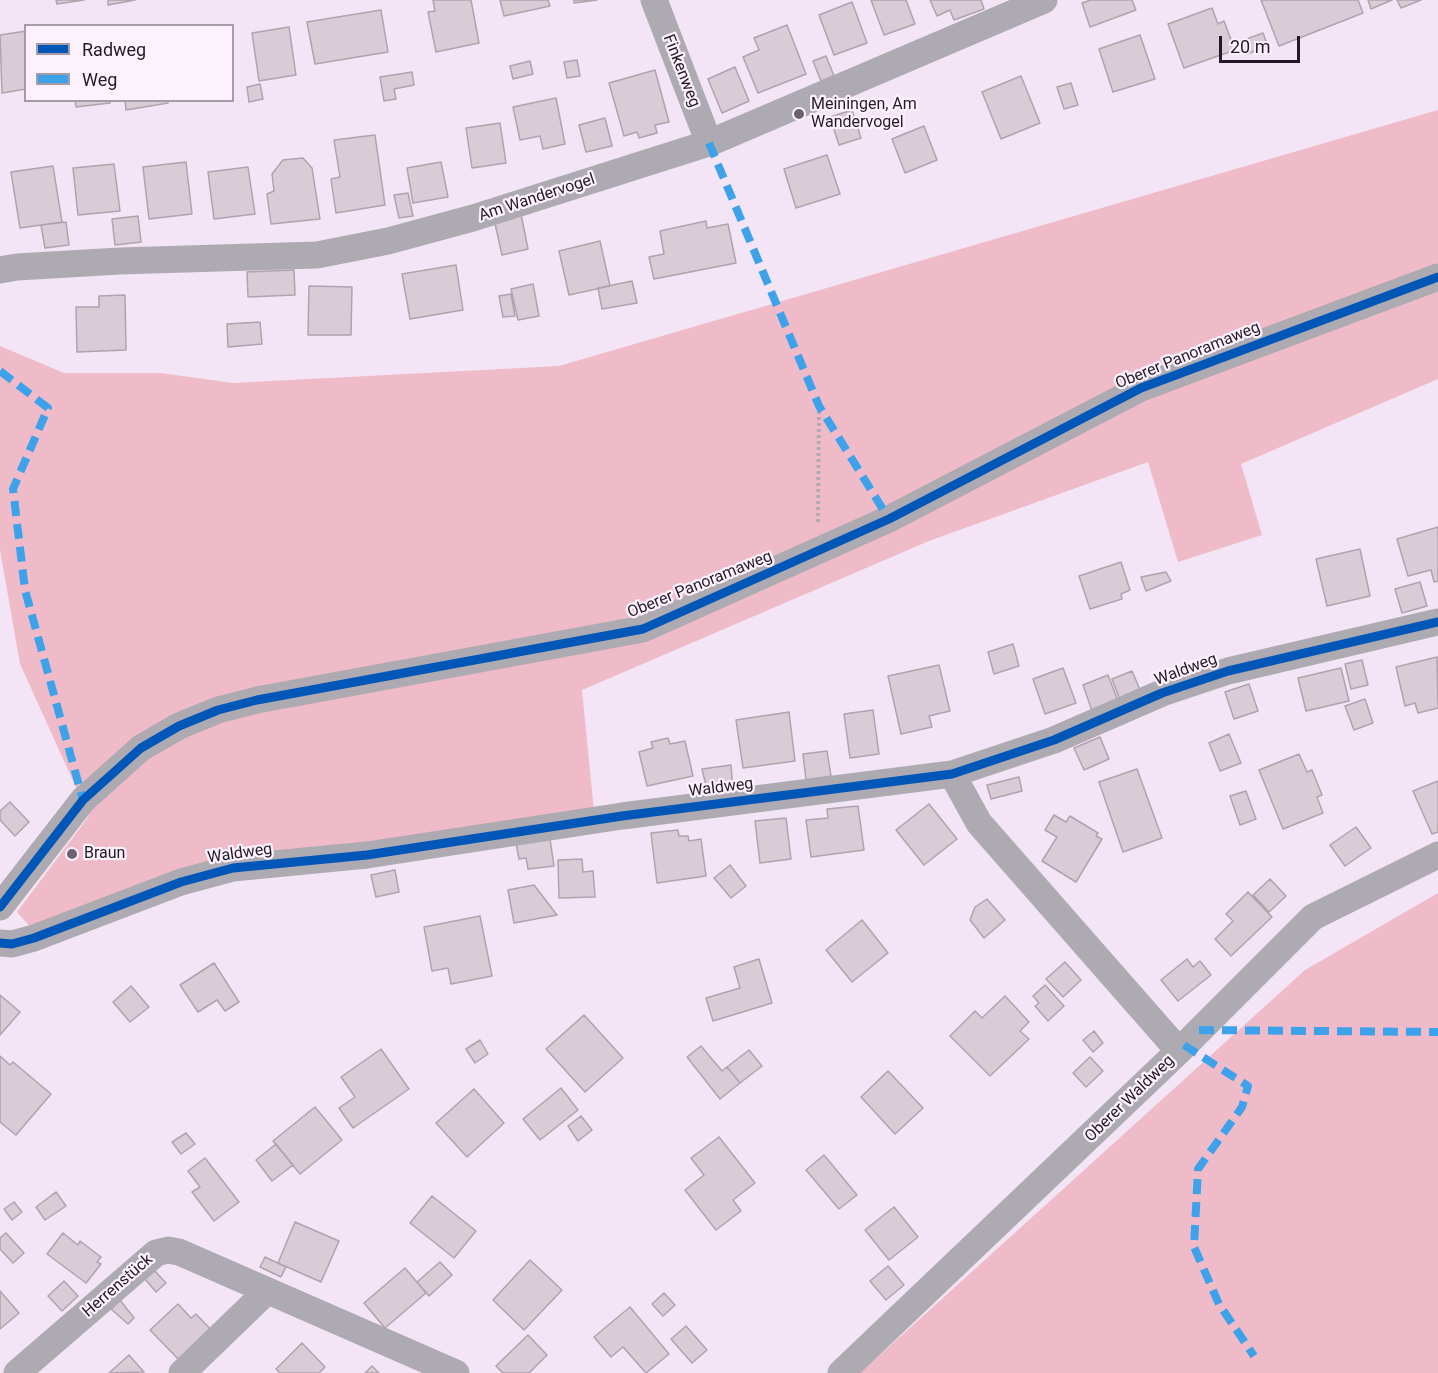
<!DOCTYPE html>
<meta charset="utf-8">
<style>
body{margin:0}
#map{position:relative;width:1438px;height:1373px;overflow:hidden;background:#f3e5f6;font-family:Roboto,sans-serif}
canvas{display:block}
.legend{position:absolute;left:24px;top:24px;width:210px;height:78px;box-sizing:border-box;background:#fcf2fe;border:2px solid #a59ca7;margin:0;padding:8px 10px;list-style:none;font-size:18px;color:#231a25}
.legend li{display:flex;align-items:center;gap:12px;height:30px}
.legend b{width:30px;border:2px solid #a59ca7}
.scale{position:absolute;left:1219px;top:36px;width:81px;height:27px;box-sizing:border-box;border:3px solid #231a25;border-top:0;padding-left:8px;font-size:18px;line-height:21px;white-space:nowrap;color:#231a25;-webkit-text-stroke:4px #fcf2fe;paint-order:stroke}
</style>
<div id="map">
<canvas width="1438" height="1373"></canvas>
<ul class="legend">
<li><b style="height:8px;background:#0057b8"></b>Radweg</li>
<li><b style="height:8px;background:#3ea2eb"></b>Weg</li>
</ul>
<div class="scale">20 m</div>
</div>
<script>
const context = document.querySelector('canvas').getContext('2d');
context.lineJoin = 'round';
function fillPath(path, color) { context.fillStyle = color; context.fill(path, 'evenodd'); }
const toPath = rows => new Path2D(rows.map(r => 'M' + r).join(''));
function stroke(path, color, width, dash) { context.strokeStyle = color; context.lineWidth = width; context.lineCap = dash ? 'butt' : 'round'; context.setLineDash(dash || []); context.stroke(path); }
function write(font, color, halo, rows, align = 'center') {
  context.font = font + ' Roboto,sans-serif'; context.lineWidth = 4.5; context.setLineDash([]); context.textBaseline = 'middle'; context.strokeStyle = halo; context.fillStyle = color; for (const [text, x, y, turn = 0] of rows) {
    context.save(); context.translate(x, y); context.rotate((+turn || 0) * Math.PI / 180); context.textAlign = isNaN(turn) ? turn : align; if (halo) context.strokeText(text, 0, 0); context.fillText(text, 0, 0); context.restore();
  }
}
const forest = toPath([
 [1438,110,1438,379,1241,464,1262,535,1178,562,1148,462,929,541,582,690,594,811,399,840,32,929,17,912,89,816,20,664,0,550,0,346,64,373,161,373,233,383,559,366],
 [1438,893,1438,1373,860,1373,1305,970]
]);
const building = toPath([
 [56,0,84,0,57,4,56,0],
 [108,0,135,0,108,5,108,0],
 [433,0,471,0,479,43,436,52,428,12,435,11,433,0],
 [500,0,548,0,550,6,504,16,500,0],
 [574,0,597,0,574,3,574,0],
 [871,0,906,0,915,24,884,35,871,0],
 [930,0,981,0,984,9,954,20,950,10,937,16,930,0],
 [1091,0,1132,0,1136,10,1090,27,1082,3,1091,0],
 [1261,0,1358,0,1363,13,1279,46,1261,0],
 [1368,0,1392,0,1371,9,1368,0],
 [1397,0,1421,0,1401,8,1397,0],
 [852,2,867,43,834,55,819,15,852,2],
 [1212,8,1218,24,1224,21,1235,50,1184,68,1168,24,1212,8],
 [381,10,388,52,315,64,307,22,381,10],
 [787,25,806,74,758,93,743,57,759,50,754,38,787,25],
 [289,27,296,75,259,81,252,33,289,27],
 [26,31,26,89,2,93,0,35,26,31],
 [1263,33,1268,46,1247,54,1241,41,1263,33],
 [1140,35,1155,79,1113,92,1099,49,1140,35],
 [826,56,834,76,821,81,813,61,826,56],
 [577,60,580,76,567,78,564,62,577,60],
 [530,61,533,74,513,79,510,66,530,61],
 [735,67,749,101,722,113,708,79,735,67],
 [655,70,669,122,655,125,657,133,639,138,637,132,624,136,609,83,655,70],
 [412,72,414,85,394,89,396,99,384,101,380,77,412,72],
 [1021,76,1040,123,1001,139,982,92,1021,76],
 [1071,83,1078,105,1064,109,1057,87,1071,83],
 [260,84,263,99,249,102,247,87,260,84],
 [556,98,565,144,543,149,540,136,520,140,513,107,556,98],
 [75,100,110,100,110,103,76,107,75,100],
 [125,100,168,100,168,103,126,110,125,100],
 [852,110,861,138,839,145,830,117,852,110],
 [605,118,612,146,586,152,579,125,605,118],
 [500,123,506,163,472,168,466,128,500,123],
 [924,126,937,160,905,173,892,139,924,126],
 [375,135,385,205,336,213,331,179,340,177,334,140,375,135],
 [827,155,840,194,796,208,784,169,827,155],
 [303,158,312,168,320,219,271,224,267,194,274,191,272,174,283,160,303,158],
 [186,162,192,214,149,219,143,167,186,162],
 [441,162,448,197,413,203,407,168,441,162],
 [114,164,120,211,78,215,73,168,114,164],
 [53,166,62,222,20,228,11,172,53,166],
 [248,167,255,214,214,219,208,172,248,167],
 [408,193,413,216,399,218,394,195,408,193],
 [521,214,528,249,502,255,494,219,521,214],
 [138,216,141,242,115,245,112,219,138,216],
 [706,221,707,228,728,224,736,263,654,279,649,257,664,254,660,231,706,221],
 [66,222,69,245,45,248,41,225,66,222],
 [600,241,610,286,569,295,559,251,600,241],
 [456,265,463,310,410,319,402,274,456,265],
 [294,270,295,295,248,297,247,272,294,270],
 [632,281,637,303,602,309,598,288,632,281],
 [533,284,539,316,518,320,511,289,533,284],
 [309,286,352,287,351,335,308,335,309,286],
 [511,294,515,316,503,317,499,296,511,294],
 [125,295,126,350,77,352,76,307,99,307,99,296,125,295],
 [260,322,262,344,228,347,227,324,260,322],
 [1438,527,1438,581,1434,582,1431,570,1408,576,1397,539,1438,527],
 [1360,549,1370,596,1327,606,1316,559,1360,549],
 [1121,562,1130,590,1121,594,1122,599,1090,609,1079,576,1121,562],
 [1166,572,1171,581,1146,591,1141,577,1166,572],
 [1420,582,1427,606,1402,613,1395,589,1420,582],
 [1013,644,1019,666,994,674,988,652,1013,644],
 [1437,657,1438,708,1418,713,1415,703,1405,706,1396,667,1437,657],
 [1362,660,1368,685,1351,689,1345,664,1362,660],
 [939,665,950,711,929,716,932,727,901,734,888,676,939,665],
 [1063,668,1076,703,1045,714,1033,679,1063,668],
 [1341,668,1349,701,1306,711,1298,678,1341,668],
 [1132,671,1141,692,1120,700,1112,679,1132,671],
 [1108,675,1118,701,1092,711,1083,685,1108,675],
 [1249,684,1258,711,1234,719,1225,692,1249,684],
 [1365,699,1373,723,1354,730,1345,706,1365,699],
 [873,710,879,754,850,758,844,714,873,710],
 [789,712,795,761,743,768,736,720,789,712],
 [1229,734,1241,763,1220,771,1209,743,1229,734],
 [1100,737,1109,759,1084,770,1074,748,1100,737],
 [668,738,670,744,685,741,693,776,647,786,639,752,653,748,651,742,668,738],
 [827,751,831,776,806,780,803,754,827,751],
 [1299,754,1307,772,1312,770,1322,795,1317,797,1323,813,1283,829,1259,770,1299,754],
 [731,765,733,790,708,794,702,769,731,765],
 [1137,769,1162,838,1123,852,1099,782,1137,769],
 [1019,777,1022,791,991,799,987,785,1019,777],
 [1438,781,1438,832,1432,834,1413,791,1438,781],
 [1246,791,1256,819,1240,825,1230,796,1246,791],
 [10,802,29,822,15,836,0,820,0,811,10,802],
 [929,804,957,839,924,865,896,830,929,804],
 [858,806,864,850,811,857,806,820,828,818,827,809,858,806],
 [1054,815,1066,822,1070,816,1098,833,1096,836,1102,839,1076,882,1042,861,1057,837,1045,830,1054,815],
 [786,818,791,859,760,863,755,821,786,818],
 [1356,827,1371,848,1345,866,1330,845,1356,827],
 [678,830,679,836,688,836,689,841,701,839,706,876,657,883,651,833,678,830],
 [550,839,554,866,528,869,526,858,519,859,516,843,550,839],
 [582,859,583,872,593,871,595,897,559,898,558,860,582,859],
 [730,865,746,886,731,898,714,878,730,865],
 [395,870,399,892,376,897,371,875,395,870],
 [1270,879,1286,896,1269,912,1253,895,1270,879],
 [534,885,557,915,514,923,508,890,534,885],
 [1248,892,1272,917,1231,956,1215,939,1233,921,1226,914,1248,892],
 [987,899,1005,920,984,938,970,920,975,907,987,899],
 [480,916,492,976,451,984,448,968,432,971,424,927,480,916],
 [862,920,888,953,852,982,826,950,862,920],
 [759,959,772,1003,713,1021,706,998,740,988,734,967,759,959],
 [1187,959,1193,967,1200,961,1211,975,1178,1001,1161,980,1187,959],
 [1065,962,1081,980,1063,997,1046,979,1065,962],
 [214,963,239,1002,225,1011,217,1000,198,1012,180,985,214,963],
 [1045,985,1064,1006,1048,1021,1035,1006,1039,1003,1033,996,1045,985],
 [131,986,149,1007,130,1022,113,1002,131,986],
 [0,995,20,1012,0,1035,0,995],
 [1005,996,1029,1022,1020,1031,1029,1039,990,1076,950,1036,975,1011,982,1018,1005,996],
 [584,1015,623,1058,585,1092,546,1049,584,1015],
 [1094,1031,1103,1043,1093,1052,1083,1040,1094,1031],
 [480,1040,488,1054,475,1063,466,1049,480,1040],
 [701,1046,722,1071,727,1067,740,1083,720,1099,687,1057,701,1046],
 [381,1049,409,1089,353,1128,339,1108,355,1097,341,1077,381,1049],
 [749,1050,762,1066,740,1083,727,1067,749,1050],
 [0,1056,10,1065,13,1062,51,1094,16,1135,0,1122,0,1056],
 [1090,1057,1103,1071,1086,1087,1073,1073,1090,1057],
 [888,1071,923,1108,895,1134,861,1097,888,1071],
 [561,1088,578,1110,540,1140,523,1119,561,1088],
 [474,1089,504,1123,467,1157,436,1123,474,1089],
 [315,1107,342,1140,300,1174,273,1141,315,1107],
 [581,1116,592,1130,578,1141,568,1126,581,1116],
 [186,1133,195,1144,181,1154,172,1142,186,1133],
 [719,1137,755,1183,733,1200,741,1211,716,1230,685,1190,704,1175,691,1158,719,1137],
 [276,1144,293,1165,272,1181,256,1160,276,1144],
 [824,1155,857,1195,839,1209,806,1170,824,1155],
 [205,1158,239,1202,214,1221,192,1192,200,1187,188,1171,205,1158],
 [56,1192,66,1206,45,1220,36,1207,56,1192],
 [432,1196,476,1231,454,1258,410,1223,432,1196],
 [14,1202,22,1212,12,1220,4,1209,14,1202],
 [894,1207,918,1237,889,1260,865,1230,894,1207],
 [295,1222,339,1241,321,1282,278,1263,295,1222],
 [6,1233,24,1253,13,1263,0,1249,0,1238,6,1233],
 [63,1233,78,1245,80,1241,101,1257,97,1262,101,1264,86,1283,47,1254,63,1233],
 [265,1257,286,1267,281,1277,260,1267,265,1257],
 [530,1260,562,1290,524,1330,493,1300,530,1260],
 [440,1262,452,1275,429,1296,417,1282,440,1262],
 [888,1266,904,1285,886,1300,870,1281,888,1266],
 [405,1268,426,1293,385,1328,364,1303,405,1268],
 [154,1270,166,1283,156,1292,145,1279,154,1270],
 [64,1281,78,1296,62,1311,48,1296,64,1281],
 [0,1291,19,1313,0,1329,0,1291],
 [664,1293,675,1305,663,1316,652,1304,664,1293],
 [120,1300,134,1318,128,1324,111,1309,120,1300],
 [178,1304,191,1318,196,1314,214,1333,182,1363,150,1330,178,1304],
 [630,1307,669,1354,646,1373,623,1347,611,1357,594,1337,630,1307],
 [686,1326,707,1350,692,1363,671,1339,686,1326],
 [528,1335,547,1355,529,1373,503,1373,496,1366,528,1335],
 [302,1343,325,1367,319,1373,280,1373,276,1369,302,1343],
 [129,1355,144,1372,109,1373,129,1355],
 [372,1366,379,1373,365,1373,372,1366]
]);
const path = toPath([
 [818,522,819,406]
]);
const minor = toPath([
 [654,0,709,143],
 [0,270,17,267,120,261,317,255,388,241,473,218,709,143,1044,0],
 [952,774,979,823,1179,1051],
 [0,907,83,800,141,748,179,726,218,710,257,700,643,629,889,519,1141,388,1438,277],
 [0,943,12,944,34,938,181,882,233,868,367,855,622,816,952,774,1054,740,1162,693,1228,671,1438,622],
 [17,1373,156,1253,168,1250,179,1252,456,1373],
 [182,1373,267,1291],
 [841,1373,1179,1051,1313,917,1438,855]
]);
const quiet = toPath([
 [709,143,819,406,889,519],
 [0,371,48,408,13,489,25,590,83,800],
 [1199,1030,1438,1032],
 [1184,1045,1248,1086,1242,1107,1198,1169,1194,1247,1219,1304,1254,1356]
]);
const cycleway = toPath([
 [0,907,83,800,141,748,179,726,218,710,257,700,643,629,889,519,1141,388,1438,277],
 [0,943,12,944,34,938,181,882,233,868,367,855,622,816,952,774,1054,740,1162,693,1228,671,1438,622]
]);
const markers = [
 [799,114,6,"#6c616e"],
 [72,854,6,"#6c616e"]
];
const streetNames = [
 ["Finkenweg",681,71,69],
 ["Am Wandervogel",537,198,-18],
 ["Oberer Panoramaweg",1188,356,-22],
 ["Oberer Panoramaweg",700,585,-22],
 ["Waldweg",1186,670,-20],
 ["Waldweg",721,788,-7],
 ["Waldweg",240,854,-8],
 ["Oberer Waldweg",1130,1099,-44],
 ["Herrenstück",118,1286,-41]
];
const poiNames = [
 ["Meiningen, Am",811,105],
 ["Wandervogel",811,123],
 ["Braun",84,854]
];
fillPath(forest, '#f0bbc8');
fillPath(building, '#d9ccd7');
stroke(building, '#afa3ae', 1.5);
stroke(path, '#b1aab5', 4, [3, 3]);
stroke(minor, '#aeaab2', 27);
stroke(quiet, '#3ea2eb', 8, [15, 8]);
stroke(cycleway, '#0057b8', 9);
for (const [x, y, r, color] of markers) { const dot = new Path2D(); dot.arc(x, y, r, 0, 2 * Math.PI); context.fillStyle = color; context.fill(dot); stroke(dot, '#fcf2fe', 2); }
write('16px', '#231a25', '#fcf2fe', streetNames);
write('16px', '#231a25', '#fcf2fe', poiNames, 'left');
</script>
